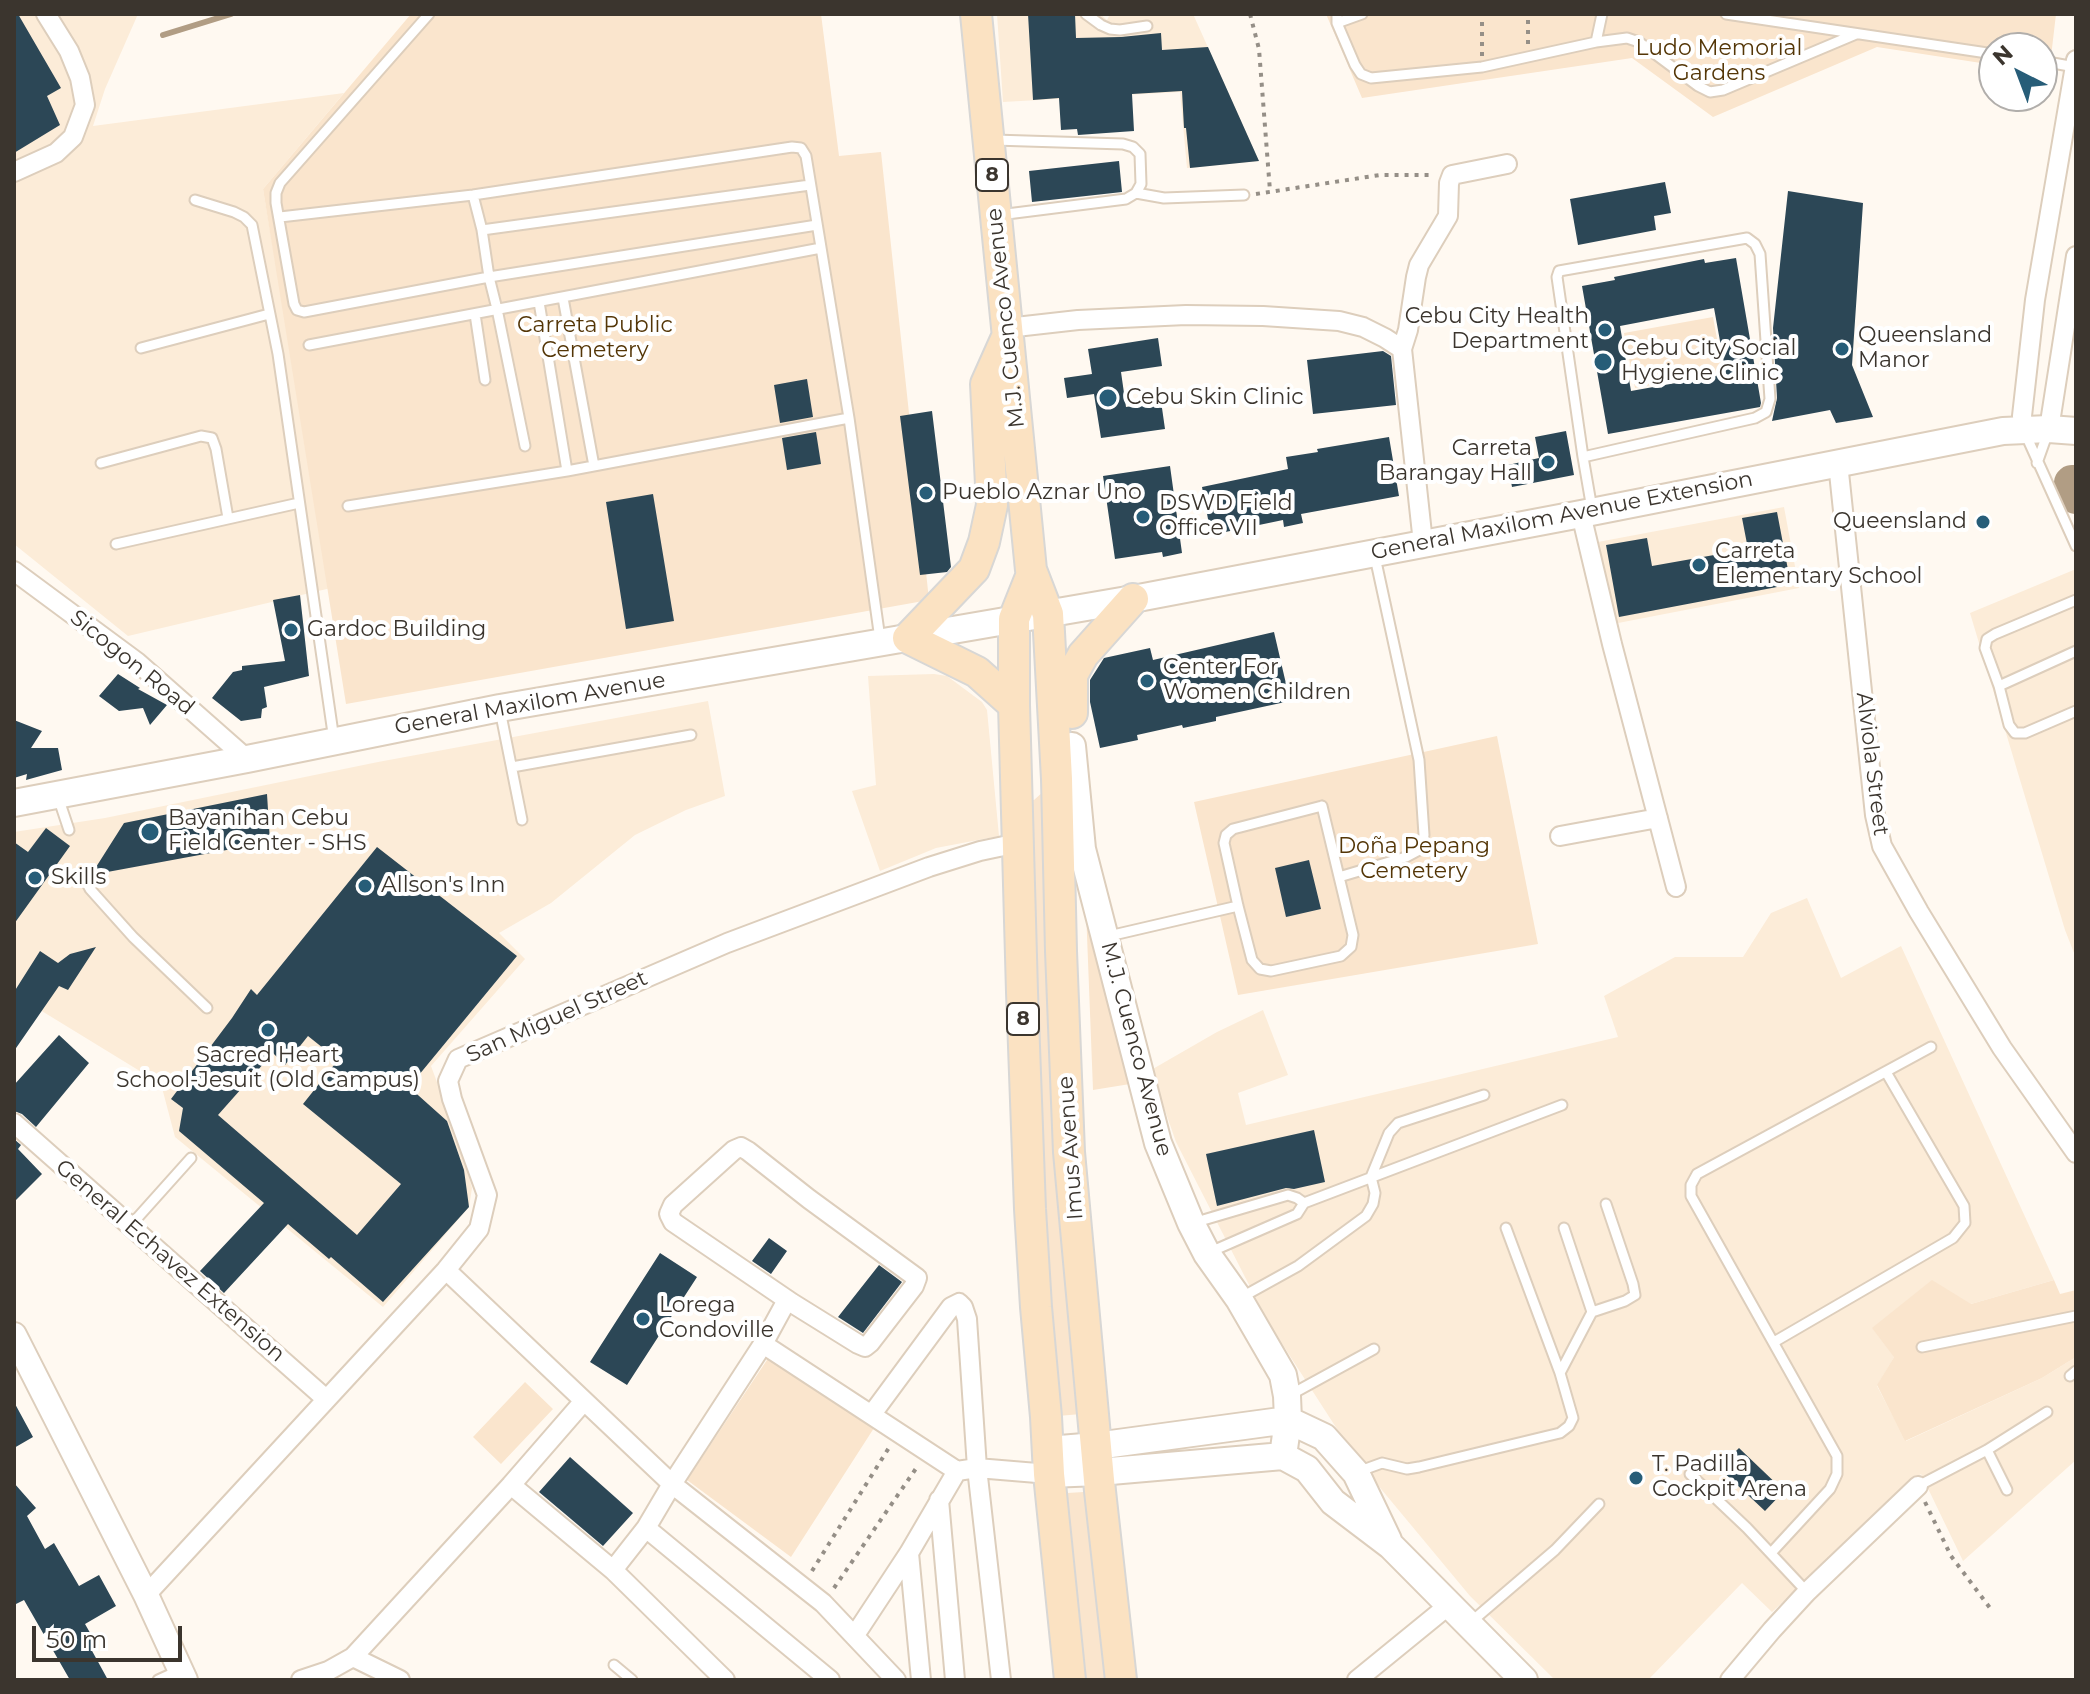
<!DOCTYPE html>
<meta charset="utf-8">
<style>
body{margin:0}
#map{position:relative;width:2090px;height:1694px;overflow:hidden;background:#fff9f1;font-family:Montserrat,sans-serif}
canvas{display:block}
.frame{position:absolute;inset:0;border:16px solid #3b352e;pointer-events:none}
.north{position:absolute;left:1978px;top:32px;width:80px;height:80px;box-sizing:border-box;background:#fff;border:2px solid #b1aeab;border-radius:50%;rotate:318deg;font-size:22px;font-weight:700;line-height:32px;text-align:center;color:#3b352e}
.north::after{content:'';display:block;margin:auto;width:28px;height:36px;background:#275d78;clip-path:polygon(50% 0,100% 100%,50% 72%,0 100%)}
.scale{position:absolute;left:32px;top:1626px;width:150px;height:36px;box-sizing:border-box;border:4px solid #3b352e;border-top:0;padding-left:10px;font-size:24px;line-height:28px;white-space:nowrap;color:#3b352e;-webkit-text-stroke:6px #fff;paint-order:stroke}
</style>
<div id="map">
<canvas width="2090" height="1694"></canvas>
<div class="frame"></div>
<div class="north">N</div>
<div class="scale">50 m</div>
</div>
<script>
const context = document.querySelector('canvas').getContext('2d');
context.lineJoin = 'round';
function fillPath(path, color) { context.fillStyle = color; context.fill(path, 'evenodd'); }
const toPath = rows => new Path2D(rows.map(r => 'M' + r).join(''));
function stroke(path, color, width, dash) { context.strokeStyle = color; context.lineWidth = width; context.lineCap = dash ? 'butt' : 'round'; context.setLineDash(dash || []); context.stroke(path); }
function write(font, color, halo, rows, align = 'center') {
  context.font = font + ' Montserrat,sans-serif'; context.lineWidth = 8; context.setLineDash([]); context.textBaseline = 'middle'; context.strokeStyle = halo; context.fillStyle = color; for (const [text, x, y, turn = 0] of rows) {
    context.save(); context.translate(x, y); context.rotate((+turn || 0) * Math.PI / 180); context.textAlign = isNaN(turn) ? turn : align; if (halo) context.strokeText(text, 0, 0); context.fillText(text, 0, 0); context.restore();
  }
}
const built = toPath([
 [14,14,138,14,105,89,93,126,344,93,263,189,331,588,128,636,14,544],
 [997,14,1100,14,1107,20,1110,14,1193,14,1259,161,1187,168,1180,92,1003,102],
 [1784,507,1799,588,1613,624,1598,542],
 [2076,569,2076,958,2065,930,1970,613],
 [934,674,947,676,982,702,987,710,999,836,936,848,880,871,852,791,876,785,868,676],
 [708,701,725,796,686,810,635,835,551,903,499,933,525,959,431,1066,461,1147,472,1188,469,1207,383,1307,175,1137,161,1084,14,994,14,832,105,818,378,762],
 [1807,898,1841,978,1901,946,2054,1280,1971,1304,1894,1357,1877,1386,1906,1441,2042,1378,2076,1357,2076,1460,1963,1561,1921,1474,1772,1612,1742,1583,1648,1680,1555,1680,1470,1596,1357,1460,1268,1322,1176,1142,1151,1070,1217,1032,1263,1010,1288,1075,1238,1093,1246,1125,1618,1037,1604,996,1675,957,1743,957,1771,913]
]);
const green = toPath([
 [411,14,821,14,839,156,881,152,929,600,346,704,263,189],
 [1326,14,2056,14,2049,74,2042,73,2042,48,1994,48,1994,65,1877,47,1713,117,1632,58,1362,98],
 [1713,317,1723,372,1635,388,1624,333],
 [1497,736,1538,944,1238,995,1194,802],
 [1057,779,1093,1413,1046,1417,1017,800,1034,800],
 [1084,858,1130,1084,1093,1090],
 [1932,1280,1971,1304,2054,1280,2060,1294,2076,1290,2076,1357,2042,1378,1905,1441,1877,1385,1894,1357,1872,1328],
 [769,1357,874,1428,791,1557,687,1480],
 [525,1382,553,1409,501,1464,473,1437],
 [1100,1491,1121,1680,1070,1680,1051,1494]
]);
const stream = toPath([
 [163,35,231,14]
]);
const river = toPath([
 [2072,483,2076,496]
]);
const building = toPath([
 [14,14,18,14,61,88,47,96,60,125,14,153],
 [1028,14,1075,14,1076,38,1121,37,1161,33,1162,50,1208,47,1259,161,1190,168,1186,128,1184,128,1182,91,1132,94,1134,131,1078,135,1077,129,1061,130,1059,98,1033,100],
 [1119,161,1122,192,1032,202,1029,171],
 [1665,182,1671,213,1654,216,1656,230,1578,245,1570,199],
 [1788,191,1863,203,1852,365,1873,417,1836,423,1830,410,1772,421,1777,398,1773,328],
 [1736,258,1761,403,1760,407,1608,434,1582,286,1615,280,1614,277,1704,259,1705,263],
 [1714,308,1726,374,1631,391,1620,326],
 [1158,338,1162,366,1121,372,1126,407,1161,401,1165,429,1101,438,1094,394,1067,398,1064,378,1092,374,1088,349],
 [1383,351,1391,356,1396,405,1313,414,1307,360],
 [807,379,813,417,780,423,774,385],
 [932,411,951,567,947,572,920,575,900,416],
 [1566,431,1574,475,1512,487,1508,465,1539,458,1535,437],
 [816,432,821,464,787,470,782,438],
 [1389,437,1399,496,1301,514,1303,523,1284,527,1283,520,1211,535,1202,487,1288,469,1286,457,1318,452,1317,449],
 [1170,466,1182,553,1163,557,1162,552,1115,559,1103,476],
 [653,494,674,621,626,629,606,502],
 [1777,512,1789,575,1775,578,1777,587,1619,617,1606,545,1647,538,1652,566,1748,549,1742,518],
 [300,595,309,676,264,687,267,707,262,709,261,718,241,721,212,698,233,672,242,670,242,666,285,661,273,600],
 [1274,632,1290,701,1216,717,1216,721,1183,728,1182,725,1137,735,1138,740,1100,748,1090,702,1090,680,1104,658,1150,648,1153,660],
 [118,674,140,688,138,689,167,705,150,725,143,708,119,711,99,696],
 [14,720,42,731,31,748,58,748,62,770,26,780,27,774,14,778],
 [267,794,270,842,91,875,124,823],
 [46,828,70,846,14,924,14,842,28,852],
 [377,847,517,956,409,1087,447,1121,464,1170,469,1207,383,1302,331,1257,329,1259,288,1224,224,1293,200,1271,264,1203,179,1131,183,1108,171,1099,232,1018,251,989,257,995],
 [308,1036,338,1060,303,1104,401,1184,357,1235,218,1115,273,1053,285,1065],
 [1309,860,1321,909,1286,917,1275,868],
 [96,947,68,990,59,986,14,1051,14,992,40,951,58,963,70,954],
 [59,1035,89,1063,36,1127,22,1114,14,1111,14,1085],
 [1314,1130,1325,1182,1294,1189,1286,1188,1217,1206,1206,1154],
 [14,1139,21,1145,18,1149,42,1174,14,1202],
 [769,1238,787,1251,771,1274,752,1261],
 [660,1253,697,1277,627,1385,590,1362],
 [879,1265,902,1282,863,1333,838,1317],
 [14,1402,33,1437,14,1448],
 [1739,1448,1784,1491,1765,1511,1719,1468],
 [570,1457,633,1513,603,1546,539,1492],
 [14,1483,36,1508,27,1516,45,1549,54,1543,79,1586,99,1575,116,1606,85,1624,97,1645,91,1649,108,1680,70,1680,24,1600,14,1605]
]);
const path = toPath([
 [1250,14,1259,49,1270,191],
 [1528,44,1528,14],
 [1482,56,1482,14],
 [1256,194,1380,175,1433,175],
 [1925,1502,1951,1556,1993,1612],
 [812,1571,890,1446],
 [834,1588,917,1467]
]);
const service = toPath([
 [429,14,280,183,276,193,276,203,294,304,297,310,304,312,489,277,817,225],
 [1086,14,1101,25,1110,29,1120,30,1147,26],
 [1337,14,1337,23,1355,65,1361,74,1371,78,1482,67,1596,42,1627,38,1639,42,1698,86,1710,92,1723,90,1856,34],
 [1726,14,1994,54],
 [1337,23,1362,14],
 [1596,42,1602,14],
 [2042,61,2075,67],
 [994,140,1123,144,1133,147,1140,154,1141,184,1136,193,1126,199,999,215],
 [1136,193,1164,198,1244,195],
 [473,195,482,230,489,277,497,309,525,446],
 [195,200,234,212,244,217,252,225,278,354,334,740],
 [280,217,473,195,792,147,801,148,806,156,849,418,880,639],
 [482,230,810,185],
 [563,298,594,466],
 [539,302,567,471],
 [475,314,485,380],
 [309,345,821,248],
 [141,348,269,314],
 [2025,433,2076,546],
 [1583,457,1755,418,1766,412,1770,399,1760,254,1755,244,1747,238,1559,271,1557,277,1583,457,1592,509],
 [101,463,201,436,212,438,216,449,228,518],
 [2037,463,2048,432],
 [348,506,567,471,849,418],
 [116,544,299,503],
 [2076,600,1995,634,1987,639,1985,648,1999,686,2009,725,2015,733,2025,733,2076,711],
 [1999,686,2076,651],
 [500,710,522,820],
 [512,767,691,735],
 [58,797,69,830],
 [1322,806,1353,935,1351,947,1341,956,1271,971,1260,969,1252,960,1238,906,1224,843,1226,835,1233,829,1322,806],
 [82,874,90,889,133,937,207,1008],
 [1339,877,1406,857,1421,849,1424,835,1419,760,1375,557],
 [1109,936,1238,906],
 [1193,1223,1288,1195,1297,1198,1304,1203],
 [131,1225,191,1158],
 [1564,1228,1592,1312],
 [1210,1252,1297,1214,1304,1203,1562,1105],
 [1242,1297,1298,1266,1366,1216,1373,1204,1375,1193,1371,1177,1389,1133,1398,1123,1484,1095],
 [1774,1342,1953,1238,1965,1223,1964,1206,1886,1072],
 [1922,1347,2076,1316],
 [1560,1373,1592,1312,1625,1301,1635,1295,1633,1284,1606,1204],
 [2070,1376,2076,1371],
 [1290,1395,1374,1349],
 [1987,1450,2007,1490],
 [1360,1471,1382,1463,1407,1469,1419,1467,1560,1433,1569,1426,1573,1418,1560,1373,1506,1228],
 [1690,1474,1747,1528,1807,1592],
 [1918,1486,1987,1450,2047,1412],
 [1771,1553,1830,1489,1837,1474,1837,1456,1691,1196,1691,1185,1697,1174,1931,1047],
 [1471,1622,1555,1550,1599,1504],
 [614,1665,632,1680],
 [158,1680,180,1670]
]);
const minor = toPath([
 [14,172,56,153,73,137,85,105,80,78,69,51,46,14],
 [1007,328,1078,320,1186,315,1263,316,1339,321,1363,327,1385,338,1402,349],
 [2049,429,2076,256],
 [2024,430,2022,416,2035,300,2076,60],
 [1838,463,1875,815,1882,846,1919,912,2002,1048,2076,1153],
 [1581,514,1612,644,1676,887],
 [1423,543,1402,349,1408,330,1416,277,1419,265,1448,216,1449,183,1452,175,1507,164],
 [14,571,137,662,247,759],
 [1560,836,1658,818],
 [14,1123,326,1399],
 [741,1147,748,1151,809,1199,917,1278,914,1286,870,1343,865,1347,858,1344,792,1303,673,1222,669,1214,673,1205,734,1150,741,1147],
 [446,1270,672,1484,823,1603,896,1680],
 [763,1344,957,1471,977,1468,1049,1474],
 [872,1414,951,1307,959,1303,963,1307,967,1319,977,1468,1001,1680],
 [511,1485,613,1570,725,1680],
 [939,1500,955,1680],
 [646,1528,830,1680],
 [909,1553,921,1680],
 [613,1570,646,1528,672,1484,763,1344,787,1300],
 [146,1595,446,1270,479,1229,487,1195,452,1099,448,1081,458,1059,727,943,929,867,980,851,1018,843],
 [855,1635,909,1553,957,1471],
 [353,1657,400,1680],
 [301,1680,328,1671,353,1657,511,1485,584,1401],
 [1357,1680,1449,1605],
 [1730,1680,1772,1630,1807,1592,1918,1486]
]);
const tertiary = toPath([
 [14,1335,146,1595,185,1680]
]);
const secondary = toPath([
 [1072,746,1082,849,1158,1143,1191,1223,1207,1254,1239,1299,1283,1375,1287,1396,1288,1420,1283,1456],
 [14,803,247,759,500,708,1133,599,1581,514,2003,431,2049,429,2076,431],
 [1048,1450,1096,1446,1288,1420,1324,1437,1356,1473,1388,1540],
 [1049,1474,1099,1472,1283,1456,1307,1469,1333,1502,1391,1546,1524,1680]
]);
const primary = toPath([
 [976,14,1031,570,1048,614,1057,779,1061,951,1069,1152,1100,1491,1121,1680],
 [1007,337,986,384,992,505,984,542,974,569,908,638,977,672,1014,705],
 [1032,574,1014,619,1014,705,1022,992,1030,1209,1036,1307,1046,1417,1049,1474,1070,1680],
 [1072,713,1072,675,1083,655,1133,599]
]);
const markers = [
 [1605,330,8,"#275d78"],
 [1842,349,8,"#275d78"],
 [1603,362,10,"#275d78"],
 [1108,398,10,"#275d78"],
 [1548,462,8,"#275d78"],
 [926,493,8,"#275d78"],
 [1143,517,8,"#275d78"],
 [1983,522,8,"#275d78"],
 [1699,565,8,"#275d78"],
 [291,630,8,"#275d78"],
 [1147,681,8,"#275d78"],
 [150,832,10,"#275d78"],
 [35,878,8,"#275d78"],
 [365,886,8,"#275d78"],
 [268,1030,8,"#275d78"],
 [643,1319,8,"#275d78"],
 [1636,1478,8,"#275d78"]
];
const shields = [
 [992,175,32],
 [1023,1019,32]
];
const shieldNames = [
 ["8",992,175],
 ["8",1023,1019]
];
const parkNames = [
 ["Ludo Memorial",1719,49],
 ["Gardens",1719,74],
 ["Carreta Public",595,326],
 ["Cemetery",595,351],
 ["Doña Pepang",1414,847],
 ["Cemetery",1414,872]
];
const poiNames = [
 ["Cebu City Health",1589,317,"right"],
 ["Department",1589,342,"right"],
 ["Queensland",1858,336],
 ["Manor",1858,361],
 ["Cebu City Social",1621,349],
 ["Hygiene Clinic",1621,374],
 ["Cebu Skin Clinic",1126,398],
 ["Carreta",1532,449,"right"],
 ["Barangay Hall",1532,474,"right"],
 ["Pueblo Aznar Uno",942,493],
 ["DSWD Field",1159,504],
 ["Office VII",1159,529],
 ["Queensland",1967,522,"right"],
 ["Carreta",1715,552],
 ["Elementary School",1715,577],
 ["Gardoc Building",307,630],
 ["Center For",1163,668],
 ["Women Children",1163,693],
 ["Bayanihan Cebu",168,819],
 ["Field Center - SHS",168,844],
 ["Skills",51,878],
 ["Allson's Inn",381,886],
 ["Sacred Heart",268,1056,"center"],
 ["School-Jesuit (Old Campus)",268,1081,"center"],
 ["Lorega",659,1306],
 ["Condoville",659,1331],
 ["T. Padilla",1652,1465],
 ["Cockpit Arena",1652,1490]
];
const streetNames = [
 ["M.J. Cuenco Avenue",1006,318,-96],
 ["General Maxilom Avenue Extension",1562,516,-11],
 ["Sicogon Road",132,663,39],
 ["General Maxilom Avenue",530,704,-10],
 ["Alviola Street",1872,764,83],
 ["San Miguel Street",557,1017,-24],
 ["M.J. Cuenco Avenue",1136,1049,75],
 ["Imus Avenue",1071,1148,-94],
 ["General Echavez Extension",170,1261,41]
];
fillPath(built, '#fcecd8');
fillPath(green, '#fae5cd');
stroke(stream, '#b19d84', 6);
stroke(river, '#b19d84', 36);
fillPath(building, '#2c4756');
stroke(service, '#ddcebc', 13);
stroke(minor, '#ddcebc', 22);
stroke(tertiary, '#ddcebc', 28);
stroke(secondary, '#ddcebc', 30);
stroke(primary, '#d8d7d5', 34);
stroke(path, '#958f87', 4, [4, 6]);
stroke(service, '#fff', 9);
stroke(minor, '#fff', 18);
stroke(tertiary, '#fff', 24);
stroke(secondary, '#fff', 26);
stroke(primary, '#fbe2c2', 30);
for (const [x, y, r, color] of markers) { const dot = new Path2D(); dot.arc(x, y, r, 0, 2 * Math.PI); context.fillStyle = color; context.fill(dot); stroke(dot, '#fff', 3); }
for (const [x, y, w] of shields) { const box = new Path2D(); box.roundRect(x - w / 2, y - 16, w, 32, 6); context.fillStyle = '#fff'; context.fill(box); stroke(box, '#3b352e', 2); }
write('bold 20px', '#3b352e', null, shieldNames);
write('22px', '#543607', '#fff', parkNames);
write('22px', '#3b352e', '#fff', poiNames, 'left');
write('22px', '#3b352e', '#fff', streetNames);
</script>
